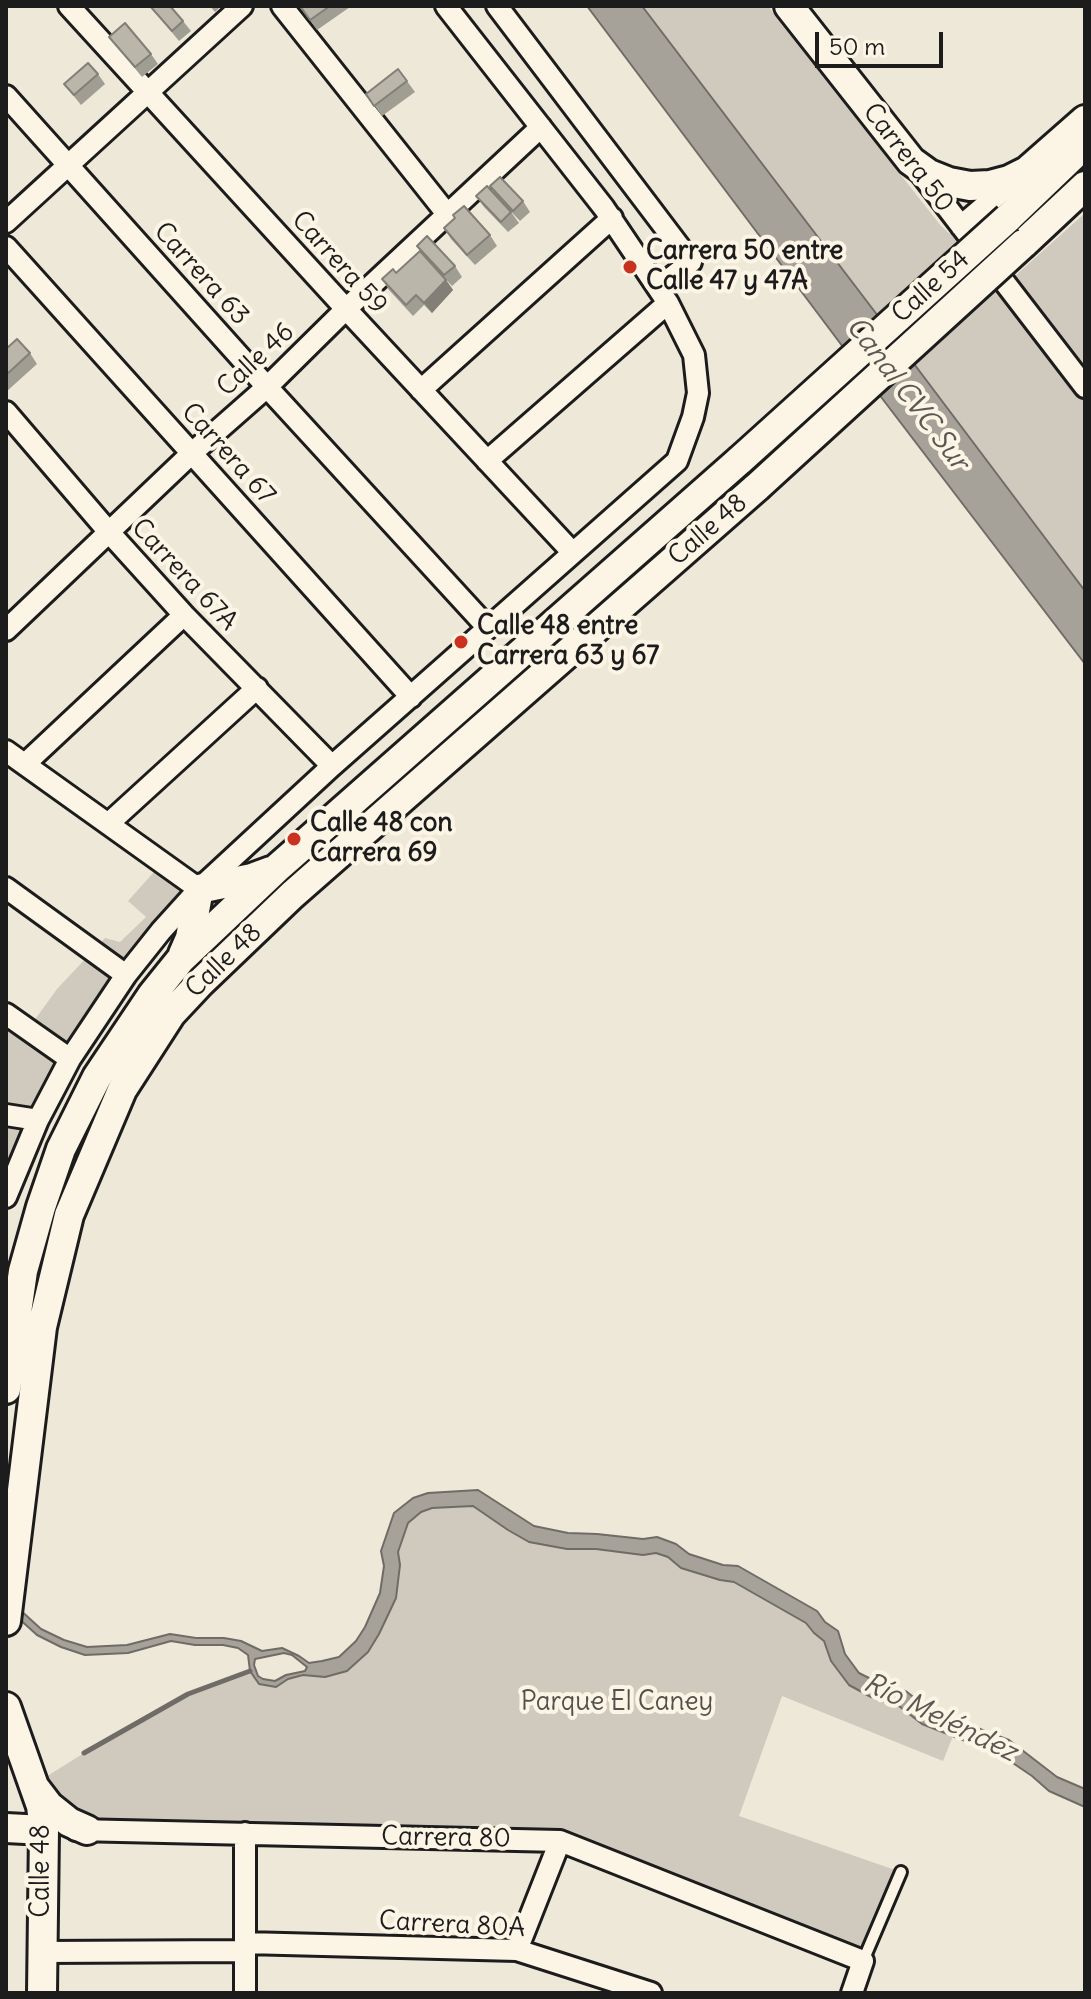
<!DOCTYPE html>
<meta charset="utf-8">
<style>
body{margin:0}
#map{position:relative;width:1091px;height:1999px;overflow:hidden;background:#eee8d9;font-family:Delius,sans-serif}
canvas{display:block}
.frame{position:absolute;inset:0;border:8px solid #1c1c1c;pointer-events:none}
.scale{position:absolute;left:815px;top:32px;width:128px;height:36px;box-sizing:border-box;border:4px solid #1c1c1c;border-top:0;padding-left:10px;font-size:24px;line-height:28px;white-space:nowrap;color:#1c1c1c;-webkit-text-stroke:6px #fcf5e5;paint-order:stroke}
</style>
<div id="map">
<canvas width="1091" height="1999"></canvas>
<div class="frame"></div>
<div class="scale">50 m</div>
</div>
<script>
const context = document.querySelector('canvas').getContext('2d');
context.lineJoin = 'round';
function fillPath(path, color) { context.fillStyle = color; context.fill(path, 'evenodd'); }
const toPath = rows => new Path2D(rows.map(r => 'M' + r).join(''));
function stroke(path, color, width, dash) { context.strokeStyle = color; context.lineWidth = width; context.lineCap = dash ? 'butt' : 'round'; context.setLineDash(dash || []); context.stroke(path); }
function write(font, color, halo, rows, align = 'center') {
  context.font = font + ' Delius,sans-serif'; context.lineWidth = 8; context.setLineDash([]); context.textBaseline = 'middle'; context.strokeStyle = halo; context.fillStyle = color; for (const [text, x, y, turn = 0] of rows) {
    context.save(); context.translate(x, y); context.rotate((+turn || 0) * Math.PI / 180); context.textAlign = isNaN(turn) ? turn : align; if (halo) context.strokeText(text, 0, 0); context.fillText(text, 0, 0); context.restore();
  }
}
const green = toPath([
 [642,6,768,6,941,226,1006,284,1085,213,1085,591],
 [162,863,199,889,126,975,6,1197,6,1014,28,1029,57,989,105,938,120,942,146,917,128,901],
 [473,1506,508,1530,529,1542,567,1549,596,1549,643,1555,656,1553,668,1557,681,1568,720,1580,734,1582,806,1623,814,1633,824,1641,831,1661,871,1697,899,1706,922,1724,953,1736,943,1761,782,1696,739,1816,901,1872,863,1961,560,1841,87,1830,33,1785,84,1753,188,1694,250,1671,259,1684,276,1686,288,1679,303,1675,325,1677,347,1671,368,1652,379,1634,396,1598,400,1565,398,1552,408,1523,421,1512,432,1508]
]);
const water = toPath([
 [587,6,642,6,878,316,1085,591,1085,664,852,359,587,6],
 [478,1490,534,1526,568,1533,597,1534,643,1539,657,1537,676,1544,689,1554,723,1565,738,1566,817,1611,825,1622,838,1631,845,1654,859,1673,877,1682,894,1686,907,1692,930,1710,1009,1740,1057,1777,1085,1789,1085,1807,1049,1791,1032,1776,1001,1755,922,1724,899,1706,871,1697,849,1685,831,1661,824,1641,814,1633,806,1623,734,1582,720,1580,681,1568,668,1557,656,1553,643,1555,596,1549,567,1549,529,1542,508,1530,473,1506,432,1508,421,1512,408,1523,398,1552,400,1565,396,1598,379,1634,368,1652,347,1671,325,1677,303,1675,288,1679,276,1687,259,1684,250,1671,248,1655,238,1648,223,1645,195,1645,171,1641,128,1653,85,1655,61,1647,37,1635,6,1607,6,1597,41,1629,64,1640,87,1647,127,1645,170,1634,196,1638,224,1638,241,1641,262,1651,282,1648,299,1656,309,1663,322,1661,339,1657,356,1641,365,1627,380,1593,384,1566,381,1551,394,1513,413,1498,428,1493,478,1490],
 [284,1653,292,1655,307,1667,305,1671,286,1675,275,1681,263,1679,258,1676,254,1665,255,1659,284,1653]
]);
const stream = toPath([
 [84,1753,188,1694,250,1671]
]);
const lane = toPath([
 [863,1961,901,1872]
]);
const street = toPath([
 [69,6,346,309,573,553],
 [282,6,447,214],
 [497,6,691,262,658,288],
 [6,96,267,387,488,628],
 [919,171,1085,387],
 [6,222,242,6],
 [961,226,1013,182],
 [6,247,411,697],
 [421,390,612,218],
 [6,412,108,531,184,615,332,766],
 [487,461,668,303],
 [6,630,192,453,267,387,346,309,541,127],
 [6,751,199,889],
 [25,764,184,615],
 [108,824,257,688],
 [6,888,126,975],
 [6,1014,70,1059],
 [6,1115,38,1120],
 [6,1197,38,1120,70,1059,126,975,161,931,199,889,332,766,677,461,693,417,698,393,694,355,668,303,604,208,446,6],
 [76,1830,560,1841,863,1961,852,1993],
 [245,1943,517,1950,651,1993],
 [517,1950,560,1841],
 [42,1952,245,1951],
 [245,1993,245,1833]
]);
const secondary = toPath([
 [789,6,911,161,929,174,949,182,970,186,990,185,1009,180,1027,171,1085,120],
 [1008,218,1084,145],
 [1023,244,1085,186],
 [183,954,190,938,199,889,252,878,271,871],
 [6,1389,23,1271,41,1207,61,1149,97,1077,152,995,181,959,276,869,740,460],
 [6,1621,42,1327,69,1215,122,1090,171,1014,200,983,292,895,757,487],
 [6,1707,41,1806,44,1830,42,1993],
 [36,1789,49,1806,69,1822,87,1830],
 [6,1828,44,1830]
]);
const secondaryBridge = toPath([
 [740,460,1008,218],
 [757,487,1023,244]
]);
const wall = toPath([
 [150,6,183,21,191,31,179,41],
 [210,6,221,6,215,12],
 [300,6,349,6,350,7,317,30],
 [109,37,151,54,158,64,142,77],
 [398,69,415,92,382,116,366,94],
 [98,74,105,84,81,105,64,84],
 [490,186,523,201,530,212,520,221,497,197],
 [476,196,511,212,519,223,508,232,484,207],
 [444,228,490,235,497,246,475,265,451,239],
 [417,246,455,266,462,277,452,286,424,256],
 [396,273,446,280,453,290,432,313,424,305,413,316,389,290,382,279],
 [6,349,30,353,37,364,6,392]
]);
const shadedWall = toPath([
 [446,280,453,290,432,313,424,303]
]);
const building = toPath([
 [150,6,170,6,183,21,172,31,150,6],
 [300,6,330,6,310,20,300,6],
 [125,23,151,54,135,67,109,37,125,23],
 [88,63,98,74,74,95,64,84,88,63],
 [398,69,407,81,374,106,366,94,398,69],
 [500,177,523,201,513,211,490,186,500,177],
 [487,186,511,212,501,222,476,196,487,186],
 [464,206,490,235,467,255,444,228,455,218,453,215,464,206],
 [427,236,455,266,444,275,417,246,427,236],
 [420,251,446,280,424,303,416,295,406,305,382,279,393,269,396,273,420,251],
 [17,339,30,353,6,375,6,349,17,339]
]);
const markers = [
 [630,267,8,"#c8321e"],
 [461,642,8,"#c8321e"],
 [294,839,8,"#c8321e"]
];
const streetNames = [
 ["Carrera 50",908,158,52],
 ["Carrera 59",339,263,48],
 ["Carrera 63",201,274,48],
 ["Calle 54",931,287,-42],
 ["Calle 46",256,360,-43],
 ["Carrera 67",228,454,48],
 ["Calle 48",708,530,-41],
 ["Carrera 67A",184,575,47],
 ["Calle 48",224,961,-44],
 ["Carrera 80",446,1838,1],
 ["Calle 48",42,1871,-90],
 ["Carrera 80A",452,1925,3]
];
const poiNames = [
 ["Carrera 50 entre",646,252],
 ["Calle 47 y 47A",646,282],
 ["Calle 48 entre",477,627],
 ["Carrera 63 y 67",477,657],
 ["Calle 48 con",310,824],
 ["Carrera 69",310,854]
];
const parkNames = [
 ["Parque El Caney",617,1703]
];
const waterNames = [
 ["Canal CVC Sur",907,394,53],
 ["Río Meléndez",940,1718,26]
];
fillPath(green, '#cfcabd');
fillPath(water, '#a7a299');
stroke(water, '#6f6c67', 2);
stroke(stream, '#6f6c67', 5);
stroke(lane, '#1c1c1c', 16);
stroke(street, '#1c1c1c', 26);
stroke(secondary, '#1c1c1c', 34);
stroke(lane, '#fcf5e5', 10);
stroke(street, '#fcf5e5', 20);
stroke(secondary, '#fcf5e5', 28);
stroke(secondaryBridge, '#1c1c1c', 34, []);
stroke(secondaryBridge, '#fcf5e5', 28);
fillPath(wall, '#a09d92');
fillPath(shadedWall, '#827f77');
fillPath(building, '#bab6aa');
stroke(building, '#827f77', 2);
for (const [x, y, r, color] of markers) { const dot = new Path2D(); dot.arc(x, y, r, 0, 2 * Math.PI); context.fillStyle = color; context.fill(dot); stroke(dot, '#fcf5e5', 3); }
write('26px', '#1c1c1c', '#fcf5e5', streetNames);
write('bold 26px', '#1c1c1c', '#fcf5e5', poiNames, 'left');
write('26px', '#52504c', '#fcf5e5', parkNames);
write('italic 28px', '#5b5854', '#fcf5e5', waterNames);
</script>
